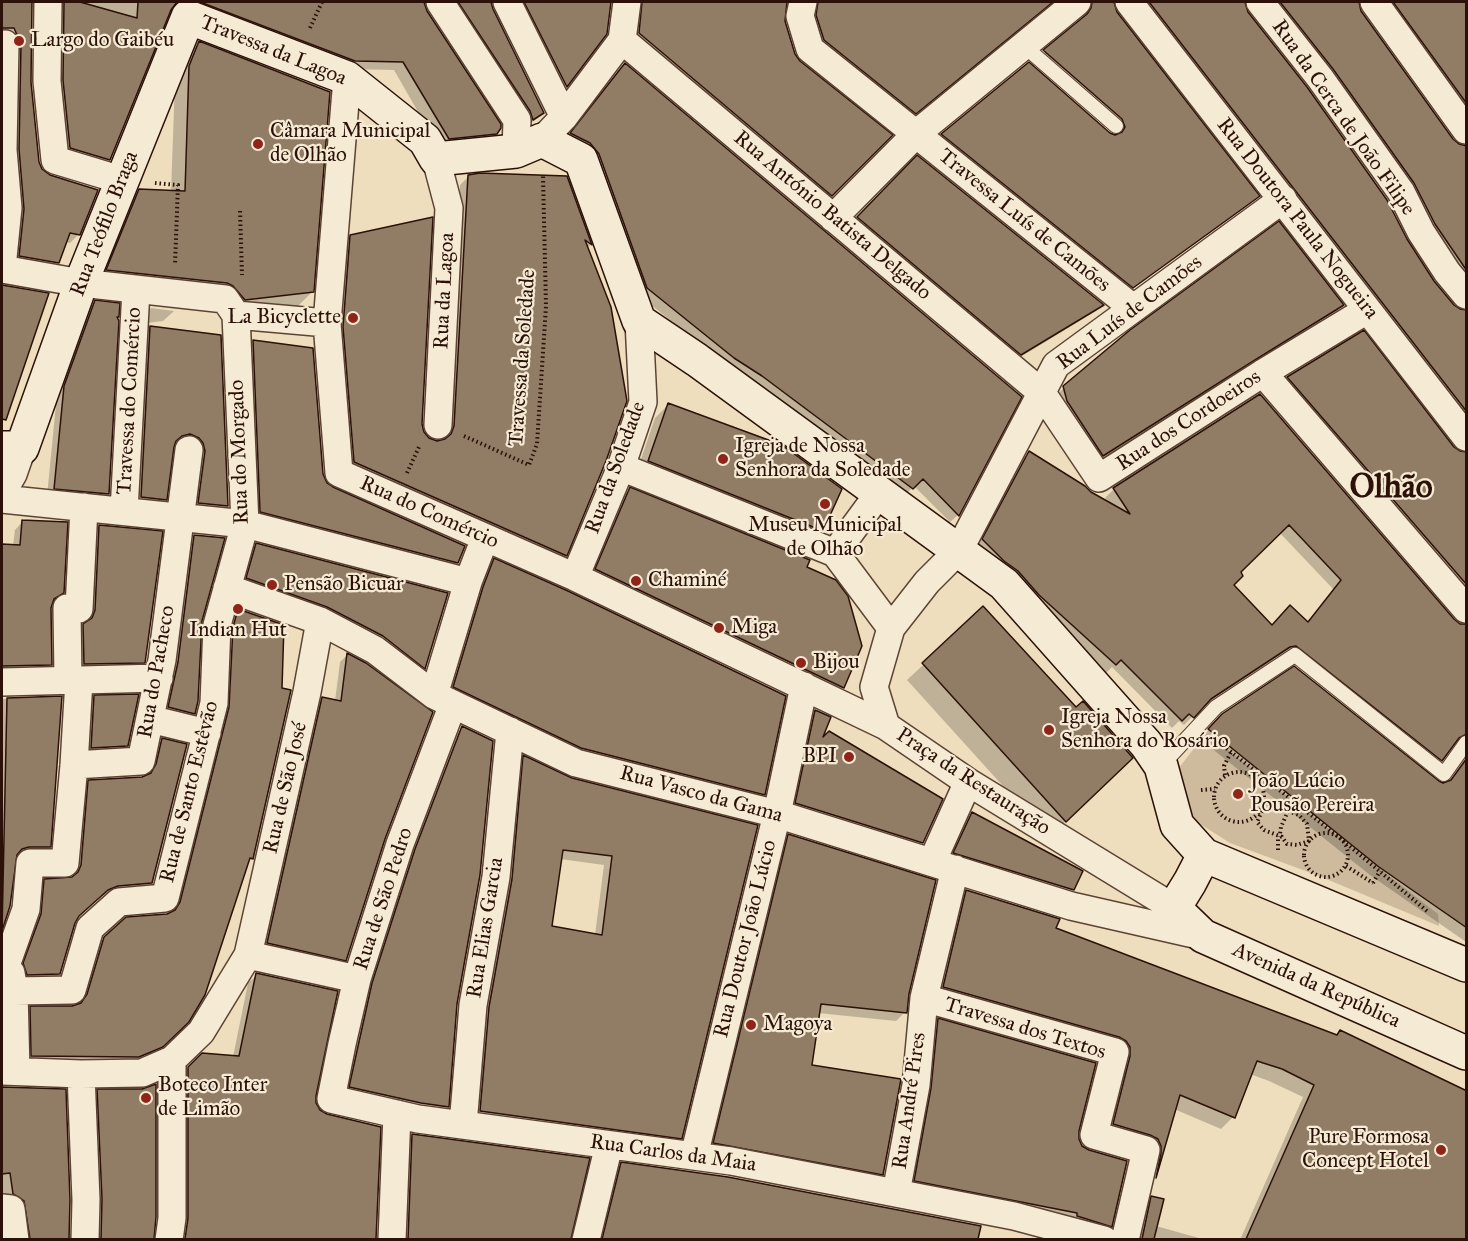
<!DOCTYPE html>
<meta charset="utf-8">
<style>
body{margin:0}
#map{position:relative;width:1468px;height:1241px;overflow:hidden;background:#efdebd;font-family:"IM FELL Great Primer",serif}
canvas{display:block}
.frame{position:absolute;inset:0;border:3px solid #2b1108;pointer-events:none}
</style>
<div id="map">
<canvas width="1468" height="1241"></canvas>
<div class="frame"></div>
</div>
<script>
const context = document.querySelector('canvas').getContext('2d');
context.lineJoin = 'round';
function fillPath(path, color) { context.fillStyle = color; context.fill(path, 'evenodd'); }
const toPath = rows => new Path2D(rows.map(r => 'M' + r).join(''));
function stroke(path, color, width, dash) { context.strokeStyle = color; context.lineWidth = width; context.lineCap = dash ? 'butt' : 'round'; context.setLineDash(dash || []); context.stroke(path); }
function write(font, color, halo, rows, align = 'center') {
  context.font = font + ' "IM FELL Great Primer",serif'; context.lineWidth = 4.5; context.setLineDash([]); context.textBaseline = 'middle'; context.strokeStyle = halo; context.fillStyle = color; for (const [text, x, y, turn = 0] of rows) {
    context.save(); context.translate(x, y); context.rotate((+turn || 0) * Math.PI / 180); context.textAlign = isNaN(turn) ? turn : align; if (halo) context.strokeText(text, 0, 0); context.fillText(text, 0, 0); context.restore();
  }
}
const green = toPath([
 [1206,733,1438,914,1439,926,1319,876,1230,843,1197,822,1189,810,1178,769]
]);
const shadow = toPath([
 [2,2,31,2,30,81,38,163,79,234,70,243,65,242,58,262,49,271,11,264],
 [52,2,175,2,169,9,109,159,100,168,61,156],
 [183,2,423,2,425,11,496,133,487,142,440,147,433,138,394,70,346,69,183,8],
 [444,2,490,2,491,9,543,113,534,121,524,127],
 [511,2,610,2,605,33,558,94],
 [631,2,786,2,783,20,794,54,799,62,890,135,823,204,631,42],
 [807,2,1052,2,906,121,815,48],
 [1081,2,1112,2,1115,12,1258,196,1249,205,1123,295,934,143,1029,64,1109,134,1117,138,1114,128,1036,60,1082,20,1084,8],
 [1134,2,1243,2,1243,5,1433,282,1453,306,1466,312,1466,431],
 [1264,2,1357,2,1360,12,1452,140,1459,146,1466,147,1466,290],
 [1378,2,1466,2,1466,124],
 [199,43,312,292,298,306,230,314,93,284,125,205,140,190,171,192,175,81,184,57],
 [625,65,1020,397,958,515,950,522,914,486,904,496,726,365,640,296,564,142],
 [917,157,1102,305,1096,311,1014,361,851,224],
 [469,176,566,177,590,245,587,249,565,555,556,564,345,471,335,337,342,245,351,236,422,432,428,439,436,442,444,441,460,185],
 [2,286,47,295,5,417,2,421],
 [95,302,116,318,108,494,100,501,47,496,57,394,88,310],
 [1342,305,1336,312,1246,366,1097,462,1057,394,1064,388],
 [151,308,174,311,163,321,139,324,139,320],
 [150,327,220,337,227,506,219,513,191,511,182,441,174,443,165,499,158,507,133,505,143,335],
 [253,341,325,483,457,562,450,570,253,519,246,349],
 [1288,378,1466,454,1466,604,1280,386],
 [1260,396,1453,620,1461,625,1466,626,1466,752,1463,744,1457,742,1453,744,1433,769,1285,654,1202,707,1184,725,1179,721,1172,728,1112,667,1106,673,1030,603,975,548,1020,461,1029,453,1109,504,1105,498,1114,489],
 [1279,532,1334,590,1307,624,1272,627,1232,585,1239,572],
 [668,405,822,530,809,544,636,474,655,418],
 [630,489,805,568,860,646,842,687,832,698,585,580,619,500],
 [23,521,63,592,51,603,50,608,51,664,42,673,2,674,2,546,13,546,15,530],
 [99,526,144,662,137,669,77,670,77,632,87,623,89,618,93,533],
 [195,536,194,713,186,720,162,714,187,544],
 [256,545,446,594,424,668,415,677,237,588,247,555],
 [494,560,764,794,755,803,572,756,445,695,486,569],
 [983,609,1076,709,1115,774,1049,837,907,680],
 [238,610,252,858,247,863,187,1021,155,1053,131,1064,25,1063,24,1015,31,1008,73,1007,79,1005,97,945,105,938,167,915,174,911,223,715,226,635,231,617],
 [347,655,384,839,345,960,338,967,260,950,315,706,323,698,335,701,340,662],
 [94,697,127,745,120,751,85,753,88,703],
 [61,698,49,847,41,855,15,857,9,905,2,927,2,699],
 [815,711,819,742,922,842,914,850,788,811,808,719],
 [1223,715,1442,784,1449,781,1466,754,1466,942,1370,875,1200,739],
 [462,728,456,1004,447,1107,440,1114,343,1094,365,992,408,858,455,735],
 [162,740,151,883,144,890,109,893,100,897,77,917,74,923,59,974,51,981,20,982,17,972,38,887,45,880,72,879,74,873,82,789,89,781,143,778,148,776,155,747],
 [524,757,571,780,756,827,681,1138,672,1147,472,1120,515,766],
 [560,859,604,865,595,935,551,927],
 [972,814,1073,890,1065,898,947,861,964,822],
 [789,836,907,994,905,1012,896,1021,818,1013,810,1066,882,1174,873,1183,705,1151,780,845],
 [967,891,1054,929,1336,1036,1340,1032,1466,1093,1466,1240,1240,1240,1303,1097,1269,1081,1250,1074,1233,1117,1221,1129,1174,1109,1154,1177,1145,1186,1150,1166,1102,1136,1118,1060,932,999,955,904],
 [257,975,319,1111,327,1116,379,1128,375,1240,178,1240,180,1077,202,1055,233,1057,248,983],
 [938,1020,1077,1131,1078,1140,1111,1226,1102,1235,907,1189,930,1028],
 [2,1088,64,1091,69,1200,68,1240,22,1240,2,1202],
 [98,1091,155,1217,153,1240,93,1240,90,1099],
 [413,1135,569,1237,569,1240,400,1240,404,1144],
 [622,1164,979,1227,976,1240,597,1240,613,1172],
 [1152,1198,1156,1226,1206,1240,1133,1240,1140,1210]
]);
const building = toPath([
 [2,2,32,2,31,82,39,162,42,169,50,175,98,190,80,235,70,233,59,263,19,256,24,209,19,149,21,44,14,28,2,28,2,2],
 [64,2,80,2,137,18,138,2,177,2,171,10,110,160,70,148,63,80,64,2],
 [200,2,424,2,427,11,501,124,501,128,497,134,449,139,403,62,355,61,200,2],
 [458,2,491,2,493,9,544,113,533,120,530,111,458,2],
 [524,2,611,2,607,34,567,87,524,2],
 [642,2,787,2,785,21,795,54,800,61,893,135,832,196,639,33,642,2],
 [818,2,1053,2,916,114,824,40,816,15,818,2],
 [1092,2,1114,2,1117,12,1260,196,1133,288,941,134,1029,62,1110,133,1115,135,1122,132,1125,127,1122,119,1043,50,1087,14,1091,8,1092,2],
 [1149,2,1245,2,1248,12,1307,87,1387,200,1407,239,1434,281,1454,305,1460,309,1467,310,1467,412,1149,2],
 [1280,2,1359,2,1361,11,1453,139,1459,144,1467,146,1467,271,1435,224,1414,183,1333,69,1280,2],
 [1393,2,1467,2,1467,104,1393,2],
 [199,41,330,92,314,292,245,300,233,286,227,283,106,270,139,189,185,191,189,66,199,41],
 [625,63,1022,397,959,516,923,479,913,489,762,376,734,358,647,288,599,154,590,143,570,133,625,63],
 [917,155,1104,305,1021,355,857,217,917,155],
 [480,173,567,176,592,245,585,240,611,307,627,401,606,461,567,556,354,462,343,327,350,235,433,217,422,424,424,432,429,438,437,441,445,439,451,434,454,426,468,175,480,173],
 [1279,221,1344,305,1255,360,1103,456,1067,401,1063,386,1130,330,1279,221],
 [2,285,49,293,6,420,2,419,2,285],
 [95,300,120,303,119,317,117,317,119,321,109,494,54,489,64,386,95,300],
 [150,326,221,335,228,506,198,503,205,451,203,443,199,438,190,434,182,436,176,441,174,447,167,500,141,497,150,326],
 [1364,330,1454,447,1460,451,1467,452,1467,585,1287,377,1364,330],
 [253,340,313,348,323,474,327,483,333,487,465,546,458,563,260,512,253,340],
 [1260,394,1454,619,1460,624,1467,624,1467,734,1459,738,1442,761,1296,646,1290,647,1211,699,1194,718,1189,714,1182,721,1121,660,1116,665,1039,595,1018,571,1004,561,982,539,1029,451,1085,486,1091,492,1130,514,1113,488,1260,394],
 [1289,525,1341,580,1308,622,1290,605,1272,625,1234,585,1243,576,1241,572,1289,525],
 [668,403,782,445,842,489,823,531,648,461,668,403],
 [630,487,810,560,807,567,836,580,848,596,862,646,844,688,595,569,630,487],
 [22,520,68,522,64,593,54,599,51,608,52,665,2,666,2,544,20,545,22,520],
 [99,525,163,531,145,663,84,664,83,624,92,618,95,610,99,525],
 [194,535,225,538,202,621,198,701,195,714,168,707,178,662,194,535],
 [256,543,448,593,425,669,383,636,327,607,246,578,256,543],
 [494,558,568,591,786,696,765,795,581,748,453,687,483,587,494,558],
 [983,606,1076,707,1083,701,1133,758,1066,822,922,663,983,606],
 [238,609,284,625,282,688,291,690,253,859,250,858,205,995,189,1022,163,1047,139,1057,31,1056,30,1006,72,1006,81,1003,87,994,104,937,126,917,167,914,175,910,180,902,229,707,233,627,238,609],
 [347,653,366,663,433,712,385,839,346,961,267,943,322,697,341,701,347,653],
 [1294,666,1439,781,1443,783,1451,780,1467,758,1467,928,1379,867,1208,729,1222,714,1294,666],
 [139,694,128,746,91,748,94,695,139,694],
 [62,696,51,847,29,847,22,849,17,855,10,906,2,931,7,698,62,696],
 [815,710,831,717,823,737,829,731,943,799,923,843,795,803,815,710],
 [462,726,493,741,480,875,457,1004,449,1107,421,1103,349,1087,372,983,415,849,462,726],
 [162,738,187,744,152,883,118,886,108,890,79,916,75,923,60,974,27,975,23,963,41,914,44,879,72,877,78,872,81,865,88,780,142,777,151,773,156,764,162,738],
 [523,755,572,778,758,825,682,1139,480,1111,489,1007,512,879,523,755],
 [563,850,612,856,602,935,552,926,563,850],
 [972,812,1083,871,1074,890,953,853,972,812],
 [788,834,936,880,909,994,907,1013,821,1004,812,1065,901,1079,883,1175,713,1143,788,834],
 [966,890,1060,919,1056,928,1337,1035,1340,1030,1467,1091,1467,1239,1246,1239,1314,1085,1282,1069,1257,1061,1235,1118,1180,1095,1156,1178,1161,1153,1161,1146,1158,1139,1150,1135,1113,1124,1130,1056,1130,1047,1126,1041,1119,1037,943,987,966,890],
 [256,973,338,991,316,1096,316,1103,320,1110,327,1114,381,1127,376,1239,185,1239,188,1218,188,1067,202,1053,239,1056,256,973],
 [938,1018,1096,1063,1079,1131,1079,1139,1082,1146,1089,1150,1127,1161,1112,1227,1077,1216,1077,1213,914,1181,931,1088,938,1018],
 [156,1084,156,1217,154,1239,101,1239,102,1199,97,1089,142,1089,156,1084],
 [2,1087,66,1089,70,1200,69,1239,30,1239,24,1201,13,1194,10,1173,2,1174,2,1087],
 [412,1134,590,1158,571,1239,408,1239,412,1134],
 [621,1162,728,1177,981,1226,978,1239,602,1239,621,1162],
 [1151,1196,1164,1199,1154,1239,1142,1239,1151,1196]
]);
const path = toPath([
 [310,28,322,2],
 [155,183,178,185,175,265],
 [240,211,242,275],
 [464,436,529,465,537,444,546,306,543,176],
 [407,473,419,447],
 [1216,740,1340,838,1427,911],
 '1214 797a25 25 0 1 1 50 0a25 25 0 1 1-50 0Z',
 [1225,775,1224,766,1231,752],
 [1201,790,1215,789],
 [1288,811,1299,815,1307,824,1309,841,1297,845,1287,844,1282,837,1280,834,1281,827,1288,811],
 '1304 855a22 22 0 1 1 44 0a22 22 0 1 1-44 0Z',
 [1282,837,1264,830,1257,822,1262,811,1271,802,1281,804,1288,811,1291,809,1292,801],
 [1278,850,1278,836],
 [1346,866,1373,883],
 [1373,883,1380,871]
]);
const lane = toPath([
 [1023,45,1116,126],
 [1161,766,1216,707,1295,655,1444,774,1466,743]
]);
const street = toPath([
 [48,2,47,81,55,160,121,180],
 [440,2,517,120,516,151],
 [507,2,564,117],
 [803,2,800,16,810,49,1133,308],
 [1129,2,1466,437],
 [1260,2,1320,78,1401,192,1421,232,1447,272,1466,295],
 [1374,2,1466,130],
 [622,40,1042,393,1099,478,1263,373,1367,310],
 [542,140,564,117,622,40,627,2],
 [436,159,449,208,438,425],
 [833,218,916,134,1077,2],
 [2,268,8,208,3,150,5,44],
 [2,269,81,283,225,299,236,315,327,323,339,473,575,577,886,726,968,782,1174,908],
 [327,323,347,78],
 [1263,373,1466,609],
 [621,467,835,553,891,628],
 [2,493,13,474,22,448],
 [2,499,245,524,468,582],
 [124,511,136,290],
 [835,553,880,492],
 [575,577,621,467,643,402,639,321],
 [227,588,320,621,375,650,434,695,576,763,777,814,1071,906,1203,936],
 [68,680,67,608,79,609,84,507],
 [2,682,159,678],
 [434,695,468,582,485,538],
 [453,704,400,844,357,979,342,1044,331,1099,418,1119,731,1161,1014,1216,1104,1240],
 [150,719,207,733],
 [886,726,874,687,891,628,927,582,959,550,1056,365,1283,199],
 [74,765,141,761,162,660,189,450],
 [932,862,968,782],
 [248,955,357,979],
 [8,960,26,909,30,863,65,863,74,765,79,680],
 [11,973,14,991,16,1071],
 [14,991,72,990,90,928,119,902,165,898,214,703,217,625,245,524,236,315],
 [924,998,1115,1052,1094,1135,1146,1150,1125,1240],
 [2,1071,81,1074,142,1073,172,1060,201,1032,248,955,307,692,320,621],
 [81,1074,86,1200,85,1240],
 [463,1125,473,1005,496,877,510,731],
 [694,1156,777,814,804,686],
 [896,1193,916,1085,924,998,955,869],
 [2,1208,11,1209,15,1240],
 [169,1240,172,1218,172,1060],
 [392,1240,397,1114],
 [586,1240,609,1145]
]);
const secondary = toPath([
 [2,448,22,448,81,283,188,17,347,78,425,140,436,159,516,151,542,140,581,160,639,321,697,360,1004,584,1146,744,1161,766,1177,825,1204,855,1466,965],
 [1204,855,1190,882,1174,908,1203,936,1466,1053]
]);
const markers = [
 [19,41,6,"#8f2418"],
 [258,144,6,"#8f2418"],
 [353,318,6,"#8f2418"],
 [723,459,6,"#8f2418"],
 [825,504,6,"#8f2418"],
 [636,581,6,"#8f2418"],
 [272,585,6,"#8f2418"],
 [238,609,6,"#8f2418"],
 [719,628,6,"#8f2418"],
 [801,663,6,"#8f2418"],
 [1049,730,6,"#8f2418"],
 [849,757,6,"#8f2418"],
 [1238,794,6,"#8f2418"],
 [751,1025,6,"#8f2418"],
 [146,1098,6,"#8f2418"],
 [1441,1150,6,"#8f2418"]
];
const poiNames = [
 ["Largo do Gaibéu",31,41],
 ["Câmara Municipal",270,132],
 ["de Olhão",270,156],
 ["La Bicyclette",341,318,"right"],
 ["Igreja de Nossa",735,447],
 ["Senhora da Soledade",735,471],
 ["Museu Municipal",825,526,"center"],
 ["de Olhão",825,550,"center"],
 ["Chaminé",648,581],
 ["Pensão Bicuar",284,585],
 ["Miga",731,628],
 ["Indian Hut",238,631,"center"],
 ["Bijou",813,663],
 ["Igreja Nossa",1061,718],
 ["Senhora do Rosário",1061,742],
 ["BPI",837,757,"right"],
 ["João Lúcio",1250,782],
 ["Pousão Pereira",1250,806],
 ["Magoya",763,1025],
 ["Boteco Inter",158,1086],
 ["de Limão",158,1110],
 ["Pure Formosa",1429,1138,"right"],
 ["Concept Hotel",1429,1162,"right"]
];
const streetNames = [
 ["Travessa da Lagoa",273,51,22],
 ["Rua da Cerca de João Filipe",1343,118,55],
 ["Rua António Batista Delgado",832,216,40],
 ["Rua Doutora Paula Nogueira",1297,219,52],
 ["Travessa Luís de Camões",1024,221,39],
 ["Rua Teófilo Braga",105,224,-69],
 ["Rua da Lagoa",445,291,-87],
 ["Rua Luís de Camões",1130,313,-37],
 ["Travessa da Soledade",523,358,-86],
 ["Travessa do Comércio",130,401,-87],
 ["Rua dos Cordoeiros",1189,421,-33],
 ["Rua do Morgado",240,452,-92],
 ["Rua da Soledade",616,468,-70],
 ["Rua do Comércio",429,513,24],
 ["Rua do Pacheco",157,672,-80],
 ["Praça da Restauração",973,782,33],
 ["Rua de São José",286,788,-77],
 ["Rua de Santo Estêvão",190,792,-76],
 ["Rua Vasco da Gama",701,795,15],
 ["Rua de São Pedro",384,899,-72],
 ["Rua Elias Garcia",486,928,-81],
 ["Rua Doutor João Lúcio",746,939,-76],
 ["Avenida da República",1316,986,24],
 ["Travessa dos Textos",1025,1029,17],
 ["Rua André Pires",910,1101,-82],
 ["Rua Carlos da Maia",673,1154,8]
];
const townNames = [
 ["Olhão",1391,489]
];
fillPath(green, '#cebb9e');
fillPath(shadow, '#0003');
fillPath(building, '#917c66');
stroke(building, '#2b1108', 1.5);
stroke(lane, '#5c4435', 16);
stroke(street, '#5c4435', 30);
stroke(secondary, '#2b1108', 36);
stroke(path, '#2b1108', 4, [1.5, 3]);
stroke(lane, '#f5ead4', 14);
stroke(street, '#f5ead4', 27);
stroke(secondary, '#f5ead4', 33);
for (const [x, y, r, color] of markers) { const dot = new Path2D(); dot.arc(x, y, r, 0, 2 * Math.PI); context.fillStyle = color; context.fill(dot); stroke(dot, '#f5ead4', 2); }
write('21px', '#2b1108', '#f5ead4', poiNames, 'left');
write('21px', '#2b1108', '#f5ead4', streetNames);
write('bold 33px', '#2b1108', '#f5ead4', townNames);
</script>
